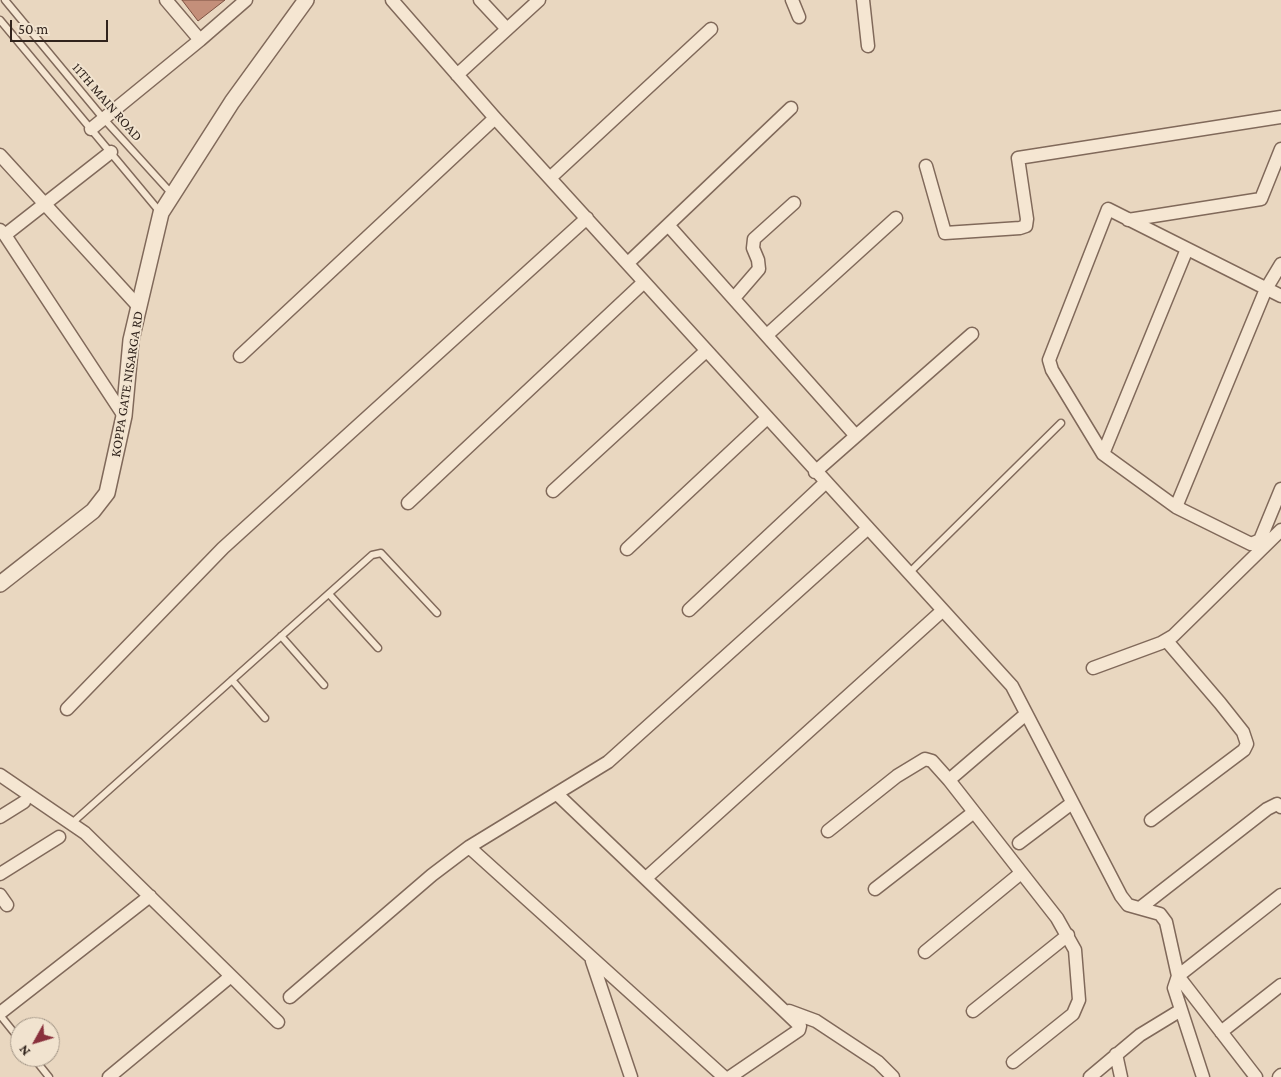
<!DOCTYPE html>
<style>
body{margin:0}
#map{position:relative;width:1281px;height:1077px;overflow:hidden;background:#e9d7c0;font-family:"Crimson Pro",serif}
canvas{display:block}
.north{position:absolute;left:10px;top:1017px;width:50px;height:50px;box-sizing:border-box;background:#f1e3cf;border:1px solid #a49788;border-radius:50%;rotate:231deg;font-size:14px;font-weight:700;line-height:20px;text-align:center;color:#31241d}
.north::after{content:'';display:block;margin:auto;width:18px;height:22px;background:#89303c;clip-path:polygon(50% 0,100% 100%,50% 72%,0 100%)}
.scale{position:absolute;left:10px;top:20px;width:98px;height:22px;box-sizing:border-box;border:2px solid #31241d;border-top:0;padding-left:6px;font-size:15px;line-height:18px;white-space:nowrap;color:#31241d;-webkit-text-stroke:4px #f1e3cf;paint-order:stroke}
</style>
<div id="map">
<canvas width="1281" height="1077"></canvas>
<div class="north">N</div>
<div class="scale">50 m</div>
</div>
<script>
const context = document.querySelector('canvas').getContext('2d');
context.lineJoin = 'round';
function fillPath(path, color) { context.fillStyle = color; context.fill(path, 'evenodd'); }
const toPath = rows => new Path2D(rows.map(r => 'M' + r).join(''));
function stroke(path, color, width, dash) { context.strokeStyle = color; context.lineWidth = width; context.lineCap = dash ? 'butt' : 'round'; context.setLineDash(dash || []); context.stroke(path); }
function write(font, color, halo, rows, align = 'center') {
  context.font = font + ' "Crimson Pro",serif'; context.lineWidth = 4; context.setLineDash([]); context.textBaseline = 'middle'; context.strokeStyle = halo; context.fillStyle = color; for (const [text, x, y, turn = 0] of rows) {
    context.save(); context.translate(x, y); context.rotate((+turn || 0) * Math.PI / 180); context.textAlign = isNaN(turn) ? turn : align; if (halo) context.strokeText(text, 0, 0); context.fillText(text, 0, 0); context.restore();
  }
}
const building = toPath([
 [182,0,225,0,198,21,182,0]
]);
const service = toPath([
 [5,0,103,118,172,194],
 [0,20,160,212],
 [909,573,1061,423],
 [329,594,378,648],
 [281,636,324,685],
 [232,680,265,718],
 [72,823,372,555,381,553,437,613],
 [0,1015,20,1040],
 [33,1057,49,1077]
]);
const minor = toPath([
 [392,0,495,118,1012,686,1121,896,1128,905,1160,914,1166,922,1178,976,1256,1077],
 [480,0,507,29],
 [792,0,799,17],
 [863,0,868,46],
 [200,40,246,0],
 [457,75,539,0],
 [91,129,200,40,166,0],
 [0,155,139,307],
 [926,166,945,233,1020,228,1026,226,1027,219,1018,158,1281,117],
 [550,178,711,29],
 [1128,220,1261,199,1281,149],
 [668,225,856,436],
 [0,230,5,235,124,416],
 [5,235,111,152],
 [628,263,791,108],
 [1281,296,1108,209,1049,360,1052,370,1103,454,1176,507,1251,544,1260,540,1281,489],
 [734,298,759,269,758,260,753,248,754,239,794,203],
 [767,335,896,218],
 [240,356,495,118],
 [1103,454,1187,249],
 [815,472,972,334],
 [553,491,706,351],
 [408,503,644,282],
 [1176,507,1266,289,1281,264],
 [627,549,767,418],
 [689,610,825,483],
 [1093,668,1161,643,1173,636,1281,530],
 [67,709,223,548,587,218],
 [0,775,85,833,278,1022],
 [949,780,1026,714],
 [557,794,800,1026,799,1030,730,1077],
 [0,817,24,802],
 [1151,820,1244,750,1247,744,1243,732,1220,703,1166,640],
 [828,831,897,776,925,759,932,761,949,780,1057,918,1075,950,1079,1000,1073,1014,1013,1062],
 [1019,843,1072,803],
 [469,847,724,1077],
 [0,874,59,837],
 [646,878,942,611],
 [875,889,974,812],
 [0,895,7,905],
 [1140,908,1267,809,1277,804,1281,807],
 [925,952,1021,873],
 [592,961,631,1077],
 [290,997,432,875,469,847,608,762,867,529],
 [789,1011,816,1021,878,1062,893,1077],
 [973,1011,1068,935],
 [0,1013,150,896],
 [1221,1032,1281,985],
 [1116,1054,1121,1077],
 [109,1077,231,976],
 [1090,1077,1140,1035,1181,1010],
 [1203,1077,1174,988,1178,976,1281,895],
 [1279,1077,1281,1075]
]);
const tertiary = toPath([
 [0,584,93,511,107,493,124,416,131,340,161,213,232,102,306,0]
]);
const streetNames = [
 ["11TH MAIN ROAD",107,102,49],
 ["KOPPA GATE NISARGA RD",127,384,-81]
];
fillPath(building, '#c48f7a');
stroke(building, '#7d5242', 1);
stroke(service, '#80695a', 9);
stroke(minor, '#80695a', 15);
stroke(tertiary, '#80695a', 18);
stroke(service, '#f5e6d2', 6);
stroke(minor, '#f5e6d2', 12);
stroke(tertiary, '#f5e6d2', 15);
write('14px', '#31241d', '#f1e3cf', streetNames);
</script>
